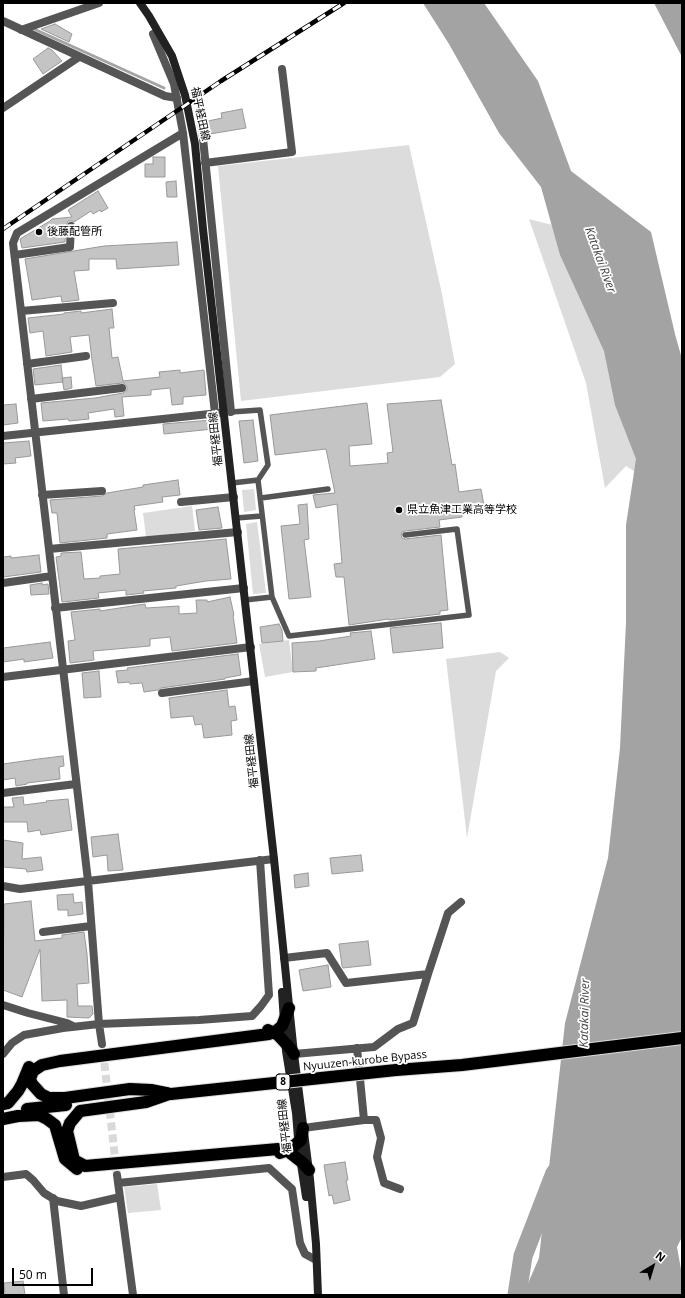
<!DOCTYPE html>
<meta charset="utf-8">
<style>
body{margin:0}
#map{position:relative;width:685px;height:1298px;overflow:hidden;background:#fff;font-family:"Open Sans",sans-serif}
canvas{display:block}
.frame{position:absolute;inset:0;border:4px solid #000;pointer-events:none}
.north{position:absolute;left:633px;top:1246px;width:40px;height:40px;-webkit-text-stroke:3px #fff;paint-order:stroke;rotate:38deg;font-size:11px;font-weight:700;line-height:16px;text-align:center;color:#000}
.north::after{content:'';display:block;margin:auto;width:14px;height:18px;background:#000;clip-path:polygon(50% 0,100% 100%,50% 72%,0 100%)}
.scale{position:absolute;left:12px;top:1268px;width:81px;height:18px;box-sizing:border-box;border:2px solid #000;border-top:0;padding-left:5px;font-size:12px;line-height:14px;white-space:nowrap;color:#000;-webkit-text-stroke:3px #fff;paint-order:stroke}
</style>
<div id="map">
<canvas width="685" height="1298"></canvas>
<div class="frame"></div>
<div class="north">N</div>
<div class="scale">50 m</div>
</div>
<script>
const context = document.querySelector('canvas').getContext('2d');
context.lineJoin = 'round';
function fillPath(path, color) { context.fillStyle = color; context.fill(path, 'evenodd'); }
const toPath = rows => new Path2D(rows.map(r => 'M' + r).join(''));
function stroke(path, color, width, dash) { context.strokeStyle = color; context.lineWidth = width; context.lineCap = dash ? 'butt' : 'round'; context.setLineDash(dash || []); context.stroke(path); }
function write(font, color, halo, rows, align = 'center') {
  context.font = font + ' "Open Sans","Noto Sans JP",sans-serif'; context.lineWidth = 3.5; context.setLineDash([]); context.textBaseline = 'middle'; context.strokeStyle = halo; context.fillStyle = color; for (const [text, x, y, turn = 0] of rows) {
    context.save(); context.translate(x, y); context.rotate((+turn || 0) * Math.PI / 180); context.textAlign = isNaN(turn) ? turn : align; if (halo) context.strokeText(text, 0, 0); context.fillText(text, 0, 0); context.restore();
  }
}
const green = toPath([
 [409,145,442,294,455,364,440,377,241,401,218,166],
 [529,219,583,233,651,482,626,466,605,488,586,383],
 [254,489,256,510,244,512,242,490],
 [192,506,195,531,146,537,143,513],
 [257,522,266,593,253,594,246,524],
 [289,640,293,672,265,677,259,644],
 [500,652,509,658,496,671,467,838,446,659],
 [157,1184,161,1210,128,1213,124,1187]
]);
const water = toPath([
 [423,3,484,3,538,81,571,171,651,232,675,334,682,359,682,1237,677,1247,682,1275,682,1295,523,1295,539,1258,565,1023,608,858,620,748,626,622,626,525,636,459,615,405,604,351,560,255,541,187,499,133,449,44],
 [654,3,682,3,682,57]
]);
const stream = toPath([
 [34,29,164,88]
]);
const river = toPath([
 [517,1295,523,1256,555,1173]
]);
const building = toPath([
 [55,24,72,34,69,42,41,29,55,24],
 [48,48,52,50,62,61,43,74,33,59,48,48],
 [242,109,246,128,210,134,208,121,222,118,221,113,242,109],
 [153,157,165,157,165,177,145,177,145,164,153,164,153,157],
 [176,181,177,197,167,197,166,182,176,181],
 [98,191,108,208,101,212,100,210,93,214,91,211,74,222,72,221,68,221,66,226,65,242,22,248,20,239,50,221,52,219,72,217,68,210,98,191],
 [177,242,179,265,117,269,116,259,89,259,89,270,74,271,79,300,62,302,61,296,32,300,25,259,104,246,177,242],
 [112,309,114,328,109,328,112,358,118,357,123,381,160,377,159,372,180,370,180,373,204,370,206,395,183,397,183,404,172,405,170,388,151,390,151,395,122,397,124,416,115,417,114,409,88,413,89,419,69,421,68,419,43,421,41,403,95,398,123,393,127,390,127,387,124,383,122,383,96,386,92,360,89,335,70,337,72,352,46,356,43,331,30,333,28,318,64,314,64,313,81,311,81,313,112,309],
 [61,365,63,382,35,385,33,369,61,365],
 [71,377,72,388,64,390,62,378,71,377],
 [441,400,452,465,455,464,459,492,481,489,485,511,462,515,462,517,439,520,440,527,405,531,402,532,401,535,402,538,405,539,441,535,448,610,440,611,440,614,389,620,389,619,349,625,344,577,336,577,334,564,342,563,337,504,316,508,313,495,335,493,326,449,275,455,270,415,367,403,372,444,349,446,350,466,388,463,387,453,393,452,387,404,441,400],
 [16,404,18,423,3,425,3,405,16,404],
 [212,420,213,429,164,434,163,424,212,420],
 [253,420,258,461,244,463,239,421,253,420],
 [29,441,31,456,15,458,16,463,3,464,3,443,29,441],
 [178,480,180,495,162,497,163,502,134,506,135,510,134,510,137,530,107,534,107,538,60,543,57,513,52,513,50,500,102,496,107,493,143,487,143,485,178,480],
 [307,504,309,539,304,540,311,597,289,599,281,526,300,524,298,505,307,504],
 [218,507,222,528,199,530,196,510,218,507],
 [226,539,231,579,206,581,176,586,176,588,143,591,144,593,126,595,126,590,98,593,99,598,62,602,56,557,61,556,61,553,81,552,84,579,100,578,100,576,120,574,118,549,226,539],
 [39,555,41,572,3,577,3,557,11,556,11,558,39,555],
 [42,583,42,585,48,584,49,594,31,595,30,585,42,583],
 [230,597,234,615,233,615,237,643,172,651,170,637,150,639,150,646,93,651,94,660,70,663,68,641,75,640,71,612,100,609,100,611,145,604,146,608,179,606,179,614,197,613,196,600,207,600,207,602,230,597],
 [441,623,443,648,393,653,390,628,441,623],
 [279,624,282,630,283,641,262,643,260,627,279,624],
 [371,631,375,659,316,668,316,671,293,672,292,643,319,641,351,636,350,633,371,631],
 [50,642,53,658,24,662,24,659,3,662,3,648,50,642],
 [238,654,241,675,225,678,225,679,161,688,158,690,144,692,142,683,130,684,129,682,118,683,116,671,128,670,127,668,150,665,238,654],
 [99,671,101,697,84,698,82,673,99,671],
 [227,690,229,707,235,706,237,720,231,721,232,735,204,738,202,724,195,725,193,716,171,718,169,698,227,690],
 [63,756,64,766,59,767,60,779,27,783,27,784,16,786,15,778,3,780,3,764,38,759,63,756],
 [23,797,24,805,47,802,46,801,68,799,72,830,41,835,40,830,28,832,27,822,3,822,3,807,14,807,12,798,23,797],
 [118,834,123,870,108,871,107,855,93,857,91,837,118,834],
 [3,840,23,843,22,859,41,857,43,870,27,872,26,869,3,867,3,840],
 [361,855,363,871,332,874,330,858,361,855],
 [308,873,309,886,295,888,294,875,308,873],
 [73,894,74,903,82,902,83,914,68,916,68,910,58,910,57,895,73,894],
 [31,901,35,941,62,938,62,935,84,932,87,954,89,983,77,984,78,1006,92,1006,93,1014,89,1018,67,1017,67,1000,42,1001,40,949,22,997,3,990,4,904,31,901],
 [368,941,371,965,343,968,342,966,339,944,368,941],
 [328,965,331,987,303,991,299,970,328,965],
 [345,1162,348,1180,346,1180,350,1200,334,1204,332,1195,329,1196,324,1165,345,1162],
 [23,1281,25,1295,5,1295,4,1283,23,1281]
]);
const streetTunnel = toPath([
 [103,1051,117,1175]
]);
const lane = toPath([
 [231,412,260,410,268,465,258,480],
 [232,483,258,480,272,597,245,600],
 [261,498,328,489],
 [236,518,262,516],
 [272,597,289,636,469,615,457,529,405,535]
]);
const street = toPath([
 [3,21,165,96,177,98],
 [21,30,99,3],
 [153,34,174,84,183,133,215,413],
 [3,108,79,57],
 [201,119,231,412],
 [205,163,292,152,282,69],
 [15,255,70,247,71,226],
 [21,311,113,303],
 [27,364,86,356],
 [31,399,122,388],
 [3,436,219,413],
 [42,495,102,491],
 [181,502,234,497],
 [49,549,238,532],
 [3,583,52,576],
 [55,608,244,588],
 [3,677,251,647],
 [162,693,254,681],
 [3,793,76,784],
 [3,886,20,889,274,859],
 [43,932,91,926],
 [284,958,327,953,346,983,428,974,448,913,461,902],
 [3,1005,28,1013,67,1023,73,1026],
 [102,1044,99,1024,88,881,13,243,17,233,183,133],
 [3,1054,12,1043,24,1035,63,1028,99,1024,199,1020,252,1016,261,1006,269,995,260,860],
 [294,1054,374,1047,398,1029,413,1023,428,974],
 [364,1120,376,1120,381,1138,377,1157,384,1183,400,1189],
 [303,1128,364,1120,357,1048],
 [117,1175,133,1295],
 [3,1177,26,1174,33,1180,44,1193,57,1201,81,1206,120,1197],
 [118,1183,269,1168,292,1189,300,1243,305,1254,316,1260],
 [53,1198,64,1295]
]);
const secondary = toPath([
 [140,3,149,16,172,56,185,95,195,144,203,229,274,859,294,1054,310,1179,316,1244,318,1295],
 [282,992,286,1051,296,1113,299,1151,306,1197]
]);
const highway = toPath([
 [268,1030,278,1035,290,1048,294,1054],
 [396,1070,462,1065,682,1038],
 [169,1094,146,1102,80,1111,70,1123,67,1131,74,1160,85,1166,278,1149,289,1152,303,1163,309,1170],
 [171,1094,151,1090,130,1089,65,1098,49,1098,41,1094,32,1084,30,1079,33,1071,42,1065,60,1061,269,1034,276,1031,282,1026,289,1008],
 [3,1104,8,1103,18,1091,22,1084,29,1067],
 [27,1109,66,1105],
 [3,1119,18,1116,39,1115,47,1119,55,1125,65,1159,77,1169],
 [280,1153,290,1149,301,1140,303,1128]
]);
const rail = toPath([
 [3,229,221,81,344,3]
]);
const highwayBridge = toPath([
 [171,1094,396,1070]
]);
const markers = [
 [39,232,4,"#000"],
 [399,510,4,"#000"]
];
const shields = [
 [283,1082,14]
];
const shieldNames = [
 ["8",283,1082]
];
const streetNames = [
 ["福平経田線",200,114,78],
 ["福平経田線",216,439,-96],
 ["福平経田線",252,761,-96],
 ["Nyuuzen-kurobe Bypass",365,1061,-6],
 ["福平経田線",285,1126,-96]
];
const poiNames = [
 ["後藤配管所",47,232],
 ["県立魚津工業高等学校",407,510]
];
const waterNames = [
 ["Katakai River",600,260,70],
 ["Katakai River",585,1013,-89]
];
fillPath(green, '#dcdcdc');
fillPath(water, '#a3a3a3');
stroke(stream, '#a3a3a3', 3);
stroke(river, '#a3a3a3', 19);
fillPath(building, '#c4c4c4');
stroke(building, '#999', 1);
stroke(streetTunnel, '#d9d9d9', 8, [8, 4]);
stroke(highway, '#dbdbdb', 14);
stroke(lane, '#555', 5.5);
stroke(street, '#555', 8);
stroke(secondary, '#222', 8);
stroke(highway, '#000', 12);
stroke(rail, '#000', 4.5);
stroke(rail, '#fff', 3, [9]);
stroke(highwayBridge, '#dbdbdb', 14, []);
stroke(highwayBridge, '#000', 12);
for (const [x, y, r, color] of markers) { const dot = new Path2D(); dot.arc(x, y, r, 0, 2 * Math.PI); context.fillStyle = color; context.fill(dot); stroke(dot, '#fff', 1.5); }
for (const [x, y, w] of shields) { const box = new Path2D(); box.roundRect(x - w / 2, y - 8, w, 16, 3); context.fillStyle = '#fff'; context.fill(box); stroke(box, '#000', 1); }
write('bold 10px', '#000', null, shieldNames);
write('11px', '#000', '#fff', streetNames);
write('11px', '#000', '#fff', poiNames, 'left');
write('italic 12px', '#444', '#fff', waterNames);
</script>
